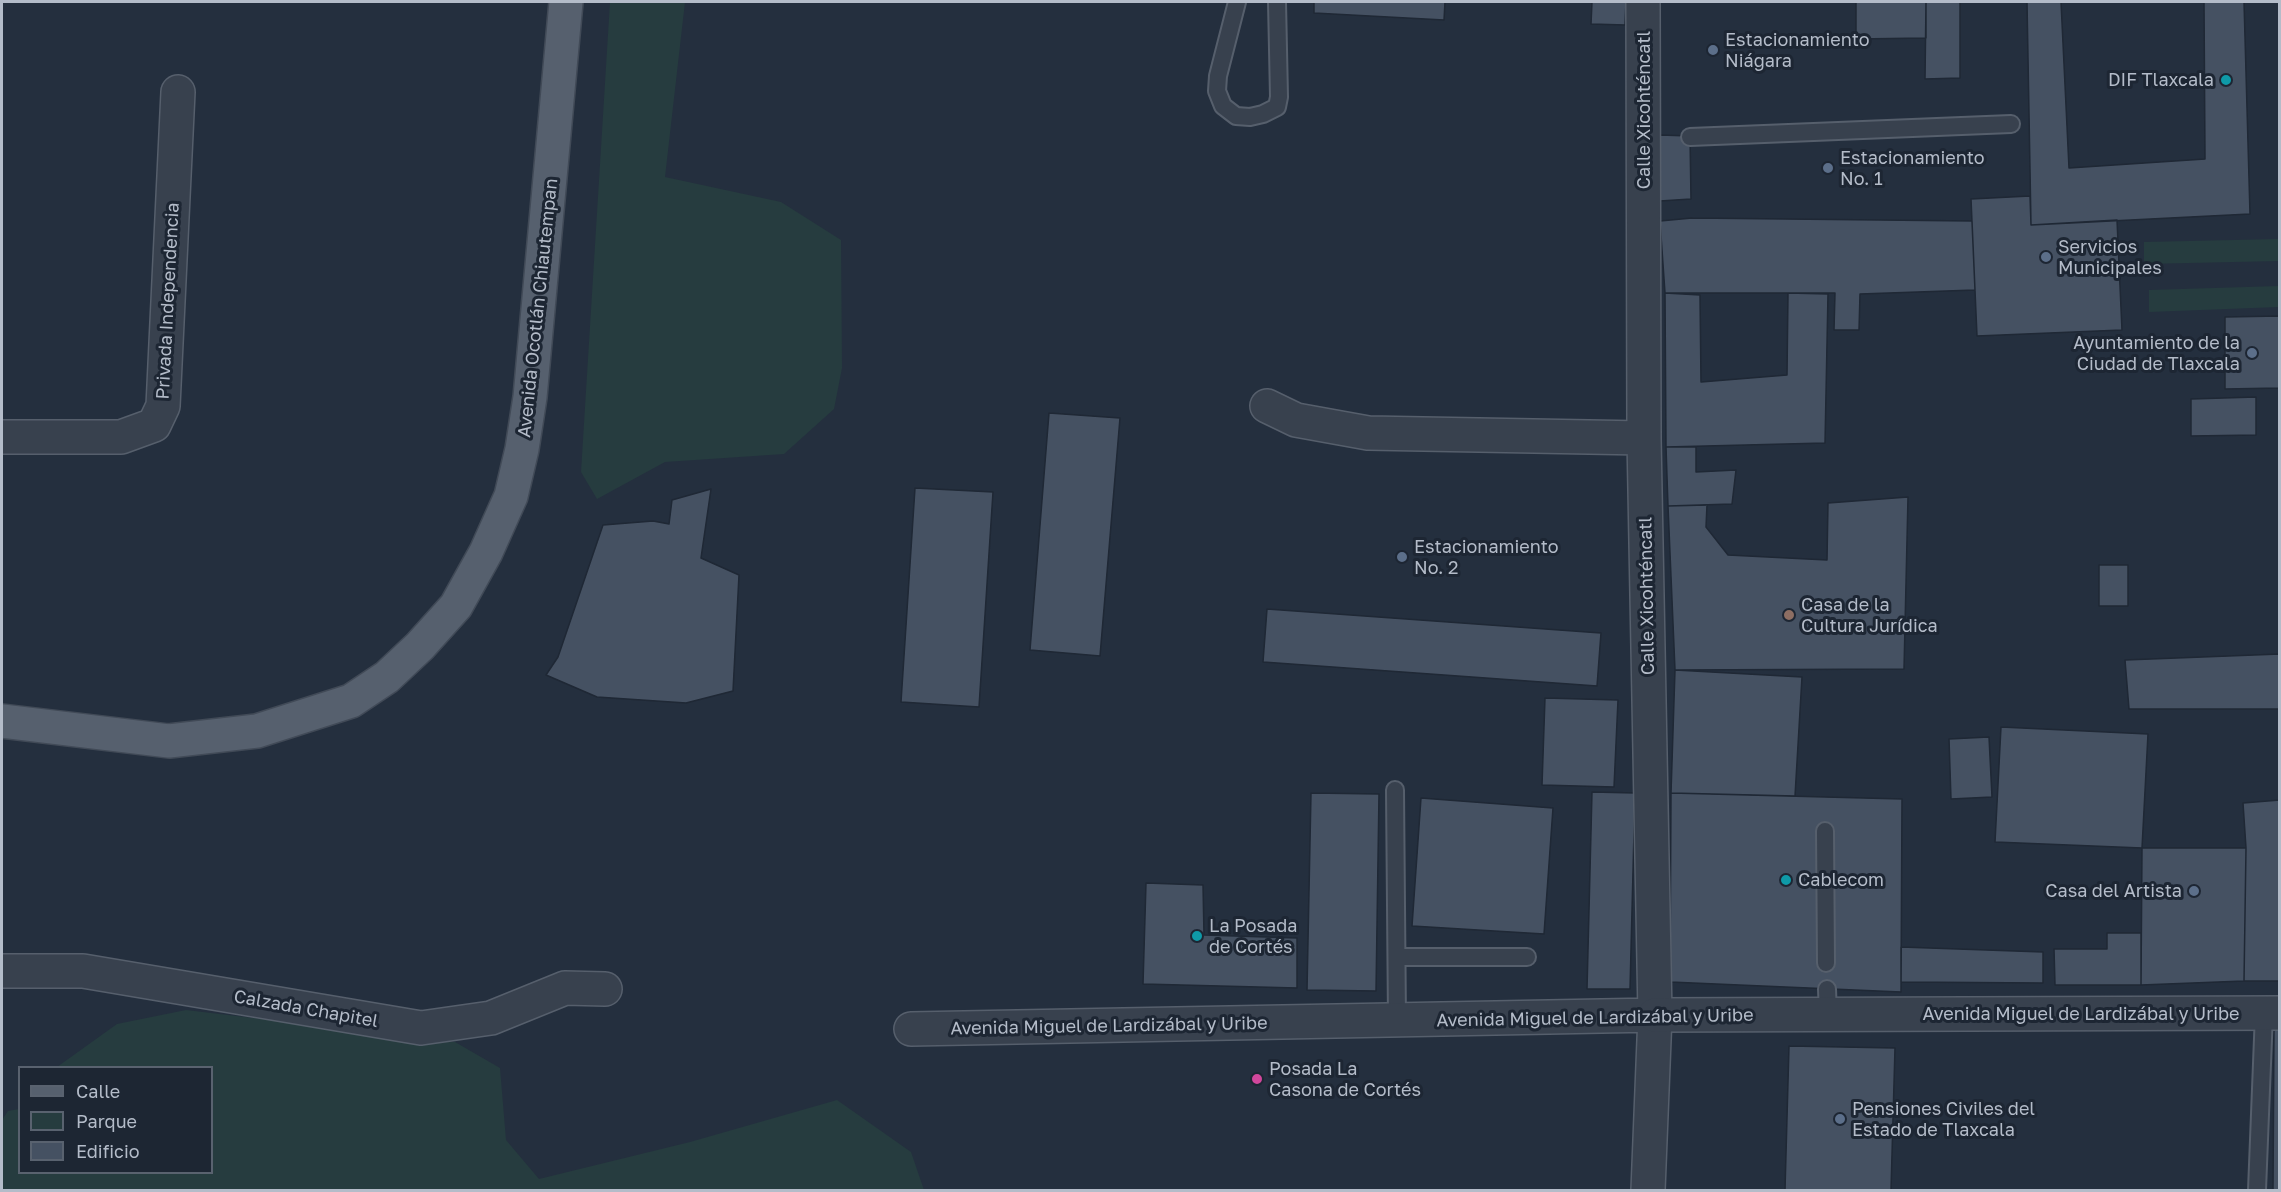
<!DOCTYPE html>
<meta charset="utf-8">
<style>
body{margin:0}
#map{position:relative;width:2281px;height:1192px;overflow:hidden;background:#242f3e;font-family:"Golos Text",sans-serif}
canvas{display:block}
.frame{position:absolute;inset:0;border:3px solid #b4bcc9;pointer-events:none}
.legend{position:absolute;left:18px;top:1066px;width:195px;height:108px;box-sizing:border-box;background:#1d2633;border:2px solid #59626f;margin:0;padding:8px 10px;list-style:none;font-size:18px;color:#b4bcc9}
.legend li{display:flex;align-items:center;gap:12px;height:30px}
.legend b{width:30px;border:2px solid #59626f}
</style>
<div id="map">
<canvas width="2281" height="1192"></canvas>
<div class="frame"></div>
<ul class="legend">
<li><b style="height:8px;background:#56606e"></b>Calle</li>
<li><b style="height:16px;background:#263c3f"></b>Parque</li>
<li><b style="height:16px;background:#455162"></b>Edificio</li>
</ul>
</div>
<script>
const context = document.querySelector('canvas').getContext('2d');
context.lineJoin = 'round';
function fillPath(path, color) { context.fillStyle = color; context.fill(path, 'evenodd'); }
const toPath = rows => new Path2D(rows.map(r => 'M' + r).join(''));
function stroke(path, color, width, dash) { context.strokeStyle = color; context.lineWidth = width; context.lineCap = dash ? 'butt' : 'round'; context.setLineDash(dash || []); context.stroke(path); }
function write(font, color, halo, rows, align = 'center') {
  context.font = font + ' "Golos Text",sans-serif'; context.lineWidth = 6; context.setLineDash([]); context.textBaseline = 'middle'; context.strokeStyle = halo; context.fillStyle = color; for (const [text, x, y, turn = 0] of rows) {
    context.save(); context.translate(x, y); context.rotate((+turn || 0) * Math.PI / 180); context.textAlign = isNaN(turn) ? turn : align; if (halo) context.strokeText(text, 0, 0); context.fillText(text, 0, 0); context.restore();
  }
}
const green = toPath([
 [610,2,685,2,665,177,781,202,841,240,842,368,834,409,784,454,665,462,597,499,581,472],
 [2279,239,2279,261,2144,264,2144,242],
 [2279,286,2279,307,2149,312,2149,290],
 [186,1010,455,1042,500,1068,506,1140,539,1179,690,1142,837,1100,911,1152,924,1190,2,1190,2,1120,8,1111,19,1109,20,1172,212,1172,212,1068,57,1067,117,1024]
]);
const building = toPath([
 [1314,2,1445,2,1444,20,1314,13,1314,2],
 [1592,2,1626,2,1625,25,1591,24,1592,2],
 [1856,2,1926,2,1926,38,1856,39,1856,2],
 [1926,2,1960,2,1960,78,1925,79,1926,2],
 [2027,2,2061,2,2069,168,2205,159,2204,2,2244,2,2250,214,2031,225,2027,2],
 [1660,135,1690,136,1691,199,1660,201,1660,135],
 [2030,196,2031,225,2117,220,2122,330,1977,336,1971,199,2030,196],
 [1692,218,1972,221,1975,290,1860,294,1859,330,1834,330,1835,293,1665,293,1660,221,1692,218],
 [1665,293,1700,295,1701,382,1787,375,1788,293,1828,294,1825,443,1666,447,1665,293],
 [2280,316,2280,388,2225,389,2225,317,2280,316],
 [2256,397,2256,435,2191,436,2191,399,2256,397],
 [1049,413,1120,418,1100,656,1030,650,1049,413],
 [1666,447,1696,447,1696,472,1736,470,1732,504,1668,506,1666,447],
 [915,488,993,492,979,707,901,702,915,488],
 [711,489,701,558,739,575,733,691,686,703,597,697,546,675,558,657,603,525,653,521,669,524,672,500,711,489],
 [1908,497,1904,669,1675,670,1668,506,1707,505,1706,527,1728,555,1827,560,1828,503,1908,497],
 [2099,565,2128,565,2128,606,2099,606,2099,565],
 [1267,609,1601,633,1597,686,1263,662,1267,609],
 [2280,654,2280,709,2129,709,2125,660,2280,654],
 [1675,670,1802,677,1795,796,1671,793,1675,670],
 [1545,698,1618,700,1614,787,1542,785,1545,698],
 [2001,727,2148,734,2142,848,1995,842,2001,727],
 [1989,737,1992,797,1951,799,1949,739,1989,737],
 [1592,792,1635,793,1630,989,1587,989,1592,792],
 [1311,793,1379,794,1376,991,1307,990,1311,793],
 [1671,793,1902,799,1901,992,1670,982,1671,793],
 [1421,798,1553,808,1544,934,1412,926,1421,798],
 [2280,800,2280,981,2244,981,2246,848,2243,803,2280,800],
 [2142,848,2246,848,2244,981,2141,985,2142,848],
 [1146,883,1203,885,1204,935,1297,938,1297,988,1143,984,1146,883],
 [2107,933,2141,933,2141,985,2055,985,2054,949,2107,949,2107,933],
 [1901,947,2043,952,2043,983,1901,982,1901,947],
 [2274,1025,2280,1025,2280,1190,2273,1190,2274,1025],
 [1789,1046,1895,1048,1891,1190,1785,1190,1789,1046]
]);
const service = toPath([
 [1237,2,1218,76,1217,91,1223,106,1236,116,1250,117,1263,114,1277,107,1279,97,1277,2],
 [1690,137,2011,124],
 [1395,790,1397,1021],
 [1825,831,1826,963],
 [1397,957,1527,957],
 [1827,989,1828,1015],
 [2257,1190,2264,1013]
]);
const minor = toPath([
 [1643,2,1644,438,1655,1015,1648,1190],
 [1267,406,1296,420,1368,433,1644,438],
 [2,437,121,437,154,425,163,406,178,92],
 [2,971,83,971,421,1028,491,1018,565,988,605,989],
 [911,1029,1655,1015]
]);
const tertiary = toPath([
 [1655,1015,2280,1013]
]);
const primary = toPath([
 [2,721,169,741,257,731,351,701,387,677,420,646,456,606,486,552,511,496,522,449,530,397,566,2]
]);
const markers = [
 [1713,50,6,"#5c6f8a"],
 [2226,80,6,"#0f9aa8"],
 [1828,168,6,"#5c6f8a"],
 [2046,257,6,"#5c6f8a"],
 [2252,353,6,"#5c6f8a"],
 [1402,557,6,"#5c6f8a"],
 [1789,615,6,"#8d6e63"],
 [1786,880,6,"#0f9aa8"],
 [2194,891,6,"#5c6f8a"],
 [1197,936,6,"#0f9aa8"],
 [1257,1079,6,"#d1479c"],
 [1840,1119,6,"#5c6f8a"]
];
const poiNames = [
 ["Estacionamiento",1725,40],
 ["Niágara",1725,61],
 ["DIF Tlaxcala",2214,80,"right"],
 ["Estacionamiento",1840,158],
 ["No. 1",1840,179],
 ["Servicios",2058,247],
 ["Municipales",2058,268],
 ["Ayuntamiento de la",2240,343,"right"],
 ["Ciudad de Tlaxcala",2240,364,"right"],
 ["Estacionamiento",1414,547],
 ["No. 2",1414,568],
 ["Casa de la",1801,605],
 ["Cultura Jurídica",1801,626],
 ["Cablecom",1798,880],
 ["Casa del Artista",2182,891,"right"],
 ["La Posada",1209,926],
 ["de Cortés",1209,947],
 ["Posada La",1269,1069],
 ["Casona de Cortés",1269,1090],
 ["Pensiones Civiles del",1852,1109],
 ["Estado de Tlaxcala",1852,1130]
];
const streetNames = [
 ["Calle Xicohténcatl",1644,110,-90],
 ["Privada Independencia",168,301,-87],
 ["Avenida Ocotlán Chiautempan",538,308,-84],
 ["Calle Xicohténcatl",1647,596,-91],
 ["Calzada Chapitel",306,1009,10],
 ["Avenida Miguel de Lardizábal y Uribe",2081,1014],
 ["Avenida Miguel de Lardizábal y Uribe",1595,1018,-1],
 ["Avenida Miguel de Lardizábal y Uribe",1109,1026,-1]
];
fillPath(green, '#263c3f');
fillPath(building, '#455162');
stroke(building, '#1f2835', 1.5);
stroke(service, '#565f6c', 20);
stroke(minor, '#565f6c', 36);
stroke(tertiary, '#565f6c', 36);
stroke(primary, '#414a57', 36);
stroke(service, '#38414e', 16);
stroke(minor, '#38414e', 33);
stroke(tertiary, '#38414e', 33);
stroke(primary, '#56606e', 33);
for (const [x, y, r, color] of markers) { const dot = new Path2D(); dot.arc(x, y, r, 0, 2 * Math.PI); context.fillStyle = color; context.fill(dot); stroke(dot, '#1d2633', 2); }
write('18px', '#b4bcc9', '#1d2633', poiNames, 'left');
write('18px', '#b4bcc9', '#1d2633', streetNames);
</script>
